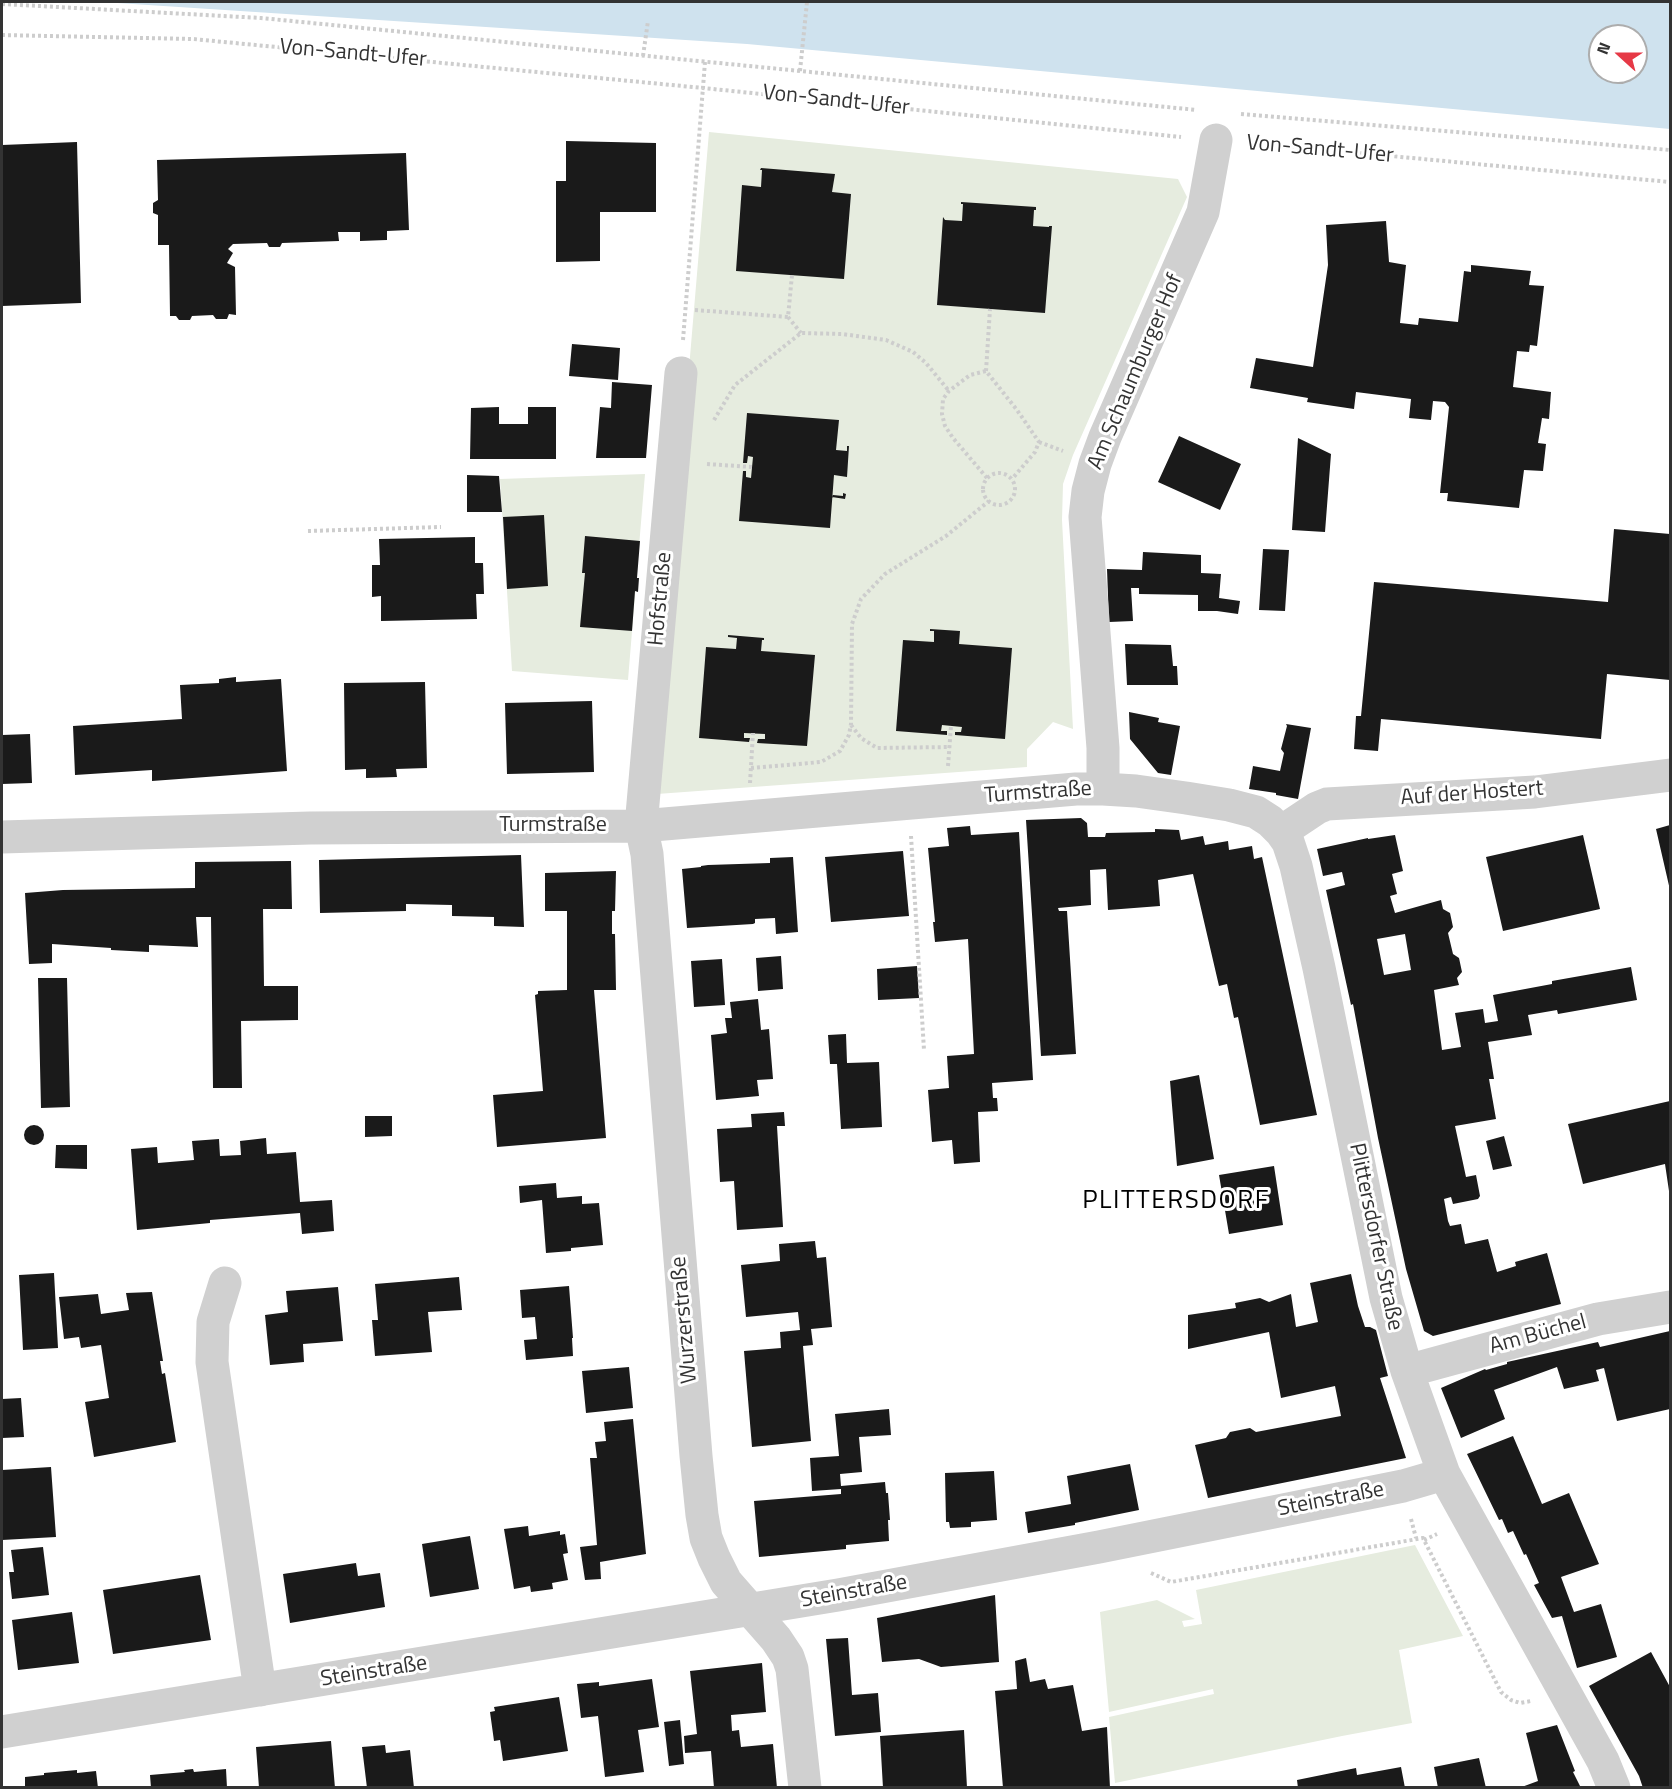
<!DOCTYPE html>
<meta charset="utf-8">
<style>
body{margin:0}
#map{position:relative;width:1672px;height:1789px;overflow:hidden;background:#fff;font-family:"Titillium Web",sans-serif}
canvas{display:block}
.frame{position:absolute;inset:0;border:3px solid #333;pointer-events:none}
.north{position:absolute;left:1588px;top:24px;width:60px;height:60px;box-sizing:border-box;background:#fff;border:2px solid #adadad;border-radius:50%;rotate:291deg;font-size:16px;font-weight:700;line-height:24px;text-align:center;color:#333}
.north::after{content:'';display:block;margin:auto;width:21px;height:27px;background:#e63946;clip-path:polygon(50% 0,100% 100%,50% 72%,0 100%)}
</style>
<div id="map">
<canvas width="1672" height="1789"></canvas>
<div class="frame"></div>
<div class="north">N</div>
</div>
<script>
const context = document.querySelector('canvas').getContext('2d');
context.lineJoin = 'round';
function fillPath(path, color) { context.fillStyle = color; context.fill(path, 'evenodd'); }
const toPath = rows => new Path2D(rows.map(r => 'M' + r).join(''));
function stroke(path, color, width, dash) { context.strokeStyle = color; context.lineWidth = width; context.lineCap = dash ? 'butt' : 'round'; context.setLineDash(dash || []); context.stroke(path); }
function write(font, color, halo, rows, align = 'center') {
  context.font = font + ' "Titillium Web",sans-serif'; context.lineWidth = 6; context.setLineDash([]); context.textBaseline = 'middle'; context.strokeStyle = halo; context.fillStyle = color; for (const [text, x, y, turn = 0] of rows) {
    context.save(); context.translate(x, y); context.rotate((+turn || 0) * Math.PI / 180); context.textAlign = isNaN(turn) ? turn : align; if (halo) context.strokeText(text, 0, 0); context.fillText(text, 0, 0); context.restore();
  }
}
const green = toPath([
 [709,132,1178,179,1187,197,1073,455,1063,484,1062,520,1073,729,1053,722,1027,749,1027,767,657,794,681,463],
 [645,474,628,680,512,671,500,479],
 [1415,1545,1463,1636,1399,1650,1412,1723,1342,1736,1115,1783,1109,1717,1214,1694,1213,1689,1109,1712,1100,1612,1157,1600,1195,1619,1182,1621,1184,1627,1202,1624,1196,1590]
]);
const water = toPath([
 [102,2,1670,2,1670,129,747,44],
 [1600,36,1636,36,1636,72,1600,72]
]);
const building = toPath([
 [566,141,656,143,656,212,600,212,600,261,556,262,556,181,566,181],
 [77,142,81,303,2,306,2,145],
 [406,153,409,230,387,231,387,240,360,241,360,232,338,232,339,241,282,243,280,247,269,247,267,243,233,244,228,249,233,253,227,263,235,267,236,315,229,314,227,319,216,319,213,315,192,316,190,320,179,320,176,316,170,316,169,245,158,245,158,215,153,213,153,203,158,200,157,160],
 [761,168,835,174,832,192,851,194,844,279,736,271,742,185,761,187,762,170,760,170],
 [961,202,1036,207,1036,210,1034,210,1033,226,1049,227,1049,226,1052,226,1045,313,937,305,943,217,945,220,962,221,963,204,961,204],
 [1386,221,1389,262,1406,265,1400,323,1418,325,1419,318,1458,322,1464,271,1471,272,1471,265,1531,271,1529,285,1544,286,1537,346,1530,345,1529,352,1517,351,1513,387,1551,392,1549,419,1542,418,1538,443,1546,444,1543,471,1524,470,1519,508,1447,501,1448,493,1440,493,1449,407,1445,402,1433,401,1431,420,1409,418,1411,399,1356,392,1354,409,1307,402,1308,398,1250,388,1256,358,1313,367,1328,265,1326,225],
 [572,344,620,348,618,380,569,376],
 [612,382,652,385,646,458,596,458,600,407,611,408],
 [499,407,499,424,528,424,528,407,556,407,556,459,470,459,471,408],
 [747,413,839,420,836,450,847,451,847,446,849,446,847,477,834,475,830,528,739,521,743,471,746,471,746,477,751,478,753,457,748,456,747,463,743,463],
 [1179,436,1241,464,1220,510,1158,482],
 [1298,438,1331,454,1325,532,1292,530],
 [467,475,499,476,502,512,467,512],
 [843,493,846,494,845,499,832,497,833,495,843,496],
 [544,515,548,586,507,589,503,517],
 [1614,529,1670,534,1670,680,1607,674,1601,739,1381,719,1378,751,1354,749,1356,716,1361,716,1374,582,1608,602],
 [585,536,640,541,637,578,639,578,638,592,635,591,632,631,580,627,585,573,582,573],
 [475,537,475,563,483,563,484,594,476,594,477,619,381,621,381,596,372,597,372,565,380,565,379,539],
 [1263,549,1289,550,1285,611,1259,610],
 [1143,552,1201,555,1201,573,1221,574,1219,598,1240,601,1238,614,1217,611,1198,611,1198,595,1139,594,1139,588,1131,588,1133,621,1109,622,1107,569,1142,570],
 [930,629,960,631,959,644,1012,648,1005,739,955,735,955,732,961,732,962,727,942,725,941,731,947,731,947,735,896,731,903,640,934,642,934,631,930,631],
 [728,635,764,638,764,640,762,640,761,651,815,655,807,746,757,743,758,739,765,739,765,734,744,733,744,738,750,738,749,742,699,738,706,647,736,649,737,638,728,637],
 [1125,644,1171,645,1173,666,1177,666,1178,685,1127,685],
 [236,677,236,682,281,679,287,771,152,781,152,770,75,775,73,726,182,719,180,685,219,683,219,679],
 [425,682,427,768,396,769,397,777,366,778,366,769,345,770,344,683],
 [592,701,594,772,507,774,505,703],
 [1129,712,1159,718,1158,722,1180,726,1171,775,1158,773,1130,739],
 [1286,724,1311,728,1298,799,1276,795,1276,793,1249,789,1253,766,1280,771,1284,753,1281,749,1287,726],
 [30,734,32,783,2,784,2,735],
 [1081,818,1087,823,1088,837,1105,837,1106,833,1155,832,1155,829,1179,830,1181,840,1203,836,1205,845,1228,841,1229,850,1252,846,1254,859,1262,857,1317,1115,1260,1125,1238,1017,1234,1018,1227,984,1219,986,1193,874,1158,880,1160,906,1108,910,1106,869,1090,870,1091,905,1058,908,1059,911,1067,911,1076,1054,1041,1056,1026,820],
 [1670,825,1670,890,1656,829],
 [970,826,971,835,1019,832,1033,1080,992,1083,993,1098,997,1098,998,1111,978,1112,980,1162,954,1164,952,1140,932,1142,928,1090,949,1088,947,1056,974,1054,968,939,935,942,933,922,935,922,928,848,949,846,947,828],
 [1395,835,1403,871,1392,874,1397,894,1390,896,1395,913,1441,900,1443,909,1450,913,1453,927,1448,933,1453,954,1459,958,1462,972,1457,978,1459,985,1434,990,1442,1050,1461,1047,1455,1013,1483,1009,1485,1023,1498,1021,1493,995,1552,984,1552,981,1631,967,1637,1000,1558,1014,1557,1010,1528,1015,1532,1035,1488,1042,1494,1079,1489,1079,1496,1119,1455,1126,1466,1177,1476,1175,1480,1196,1478,1199,1453,1204,1451,1197,1444,1199,1448,1221,1450,1226,1461,1224,1465,1244,1488,1239,1497,1272,1516,1266,1515,1262,1547,1253,1561,1304,1433,1336,1424,1331,1406,1269,1378,1138,1353,1004,1351,1005,1326,890,1345,885,1342,872,1323,876,1317,849,1368,838,1368,839],
 [1405,934,1411,970,1384,975,1377,939],
 [1583,835,1600,909,1503,931,1486,857],
 [903,851,909,916,831,922,825,857],
 [521,855,524,927,494,926,494,917,452,916,452,905,406,904,406,911,320,913,319,860],
 [793,857,798,932,776,934,775,918,755,919,755,923,753,924,687,928,682,869,701,867,701,866,708,865,770,863,770,858],
 [291,861,292,909,263,909,264,986,298,986,298,1020,241,1021,242,1088,213,1088,211,917,196,917,198,947,149,945,149,952,111,950,111,948,52,944,52,963,29,964,25,893,63,890,195,888,195,862],
 [616,871,615,911,612,911,612,934,615,934,616,990,594,990,606,1138,497,1147,493,1095,543,1091,535,995,538,994,538,991,567,990,567,911,545,911,545,873],
 [781,956,783,989,758,991,756,958],
 [722,959,725,1005,694,1007,691,961],
 [917,966,919,998,878,1000,877,969],
 [38,978,67,978,70,1107,41,1108],
 [758,999,761,1030,769,1029,773,1079,757,1080,759,1096,716,1100,711,1035,727,1033,725,1018,732,1018,730,1002],
 [846,1034,847,1063,879,1062,882,1127,841,1129,837,1064,830,1064,828,1035],
 [1199,1075,1214,1159,1177,1166,1170,1081],
 [1670,1101,1670,1191,1669,1191,1665,1164,1583,1184,1568,1124],
 [784,1112,785,1126,777,1126,783,1227,737,1230,734,1181,720,1182,717,1129,752,1127,751,1114],
 [365,1116,392,1116,392,1136,365,1137],
 '24 1135a10 10 0 1 1 20 0a10 10 0 1 1-20 0Z',
 [1504,1136,1512,1166,1493,1170,1486,1141],
 [266,1138,267,1154,296,1152,300,1202,332,1200,334,1231,302,1234,300,1213,210,1220,210,1223,137,1230,131,1149,157,1147,158,1163,194,1160,192,1141,219,1139,220,1156,241,1155,240,1141],
 [56,1145,87,1145,87,1169,55,1168],
 [1274,1166,1283,1225,1229,1234,1219,1175],
 [556,1183,557,1198,582,1196,582,1204,599,1203,603,1245,571,1248,571,1251,546,1253,542,1200,520,1203,519,1186],
 [815,1241,817,1258,826,1257,832,1327,811,1329,813,1345,803,1346,811,1441,752,1447,744,1351,781,1348,780,1332,800,1330,798,1312,746,1317,741,1265,780,1261,779,1244],
 [54,1273,58,1348,23,1350,19,1275],
 [1351,1274,1358,1306,1365,1327,1370,1327,1376,1330,1388,1376,1380,1378,1406,1458,1208,1498,1195,1445,1226,1438,1230,1432,1250,1428,1256,1432,1341,1416,1335,1386,1281,1398,1269,1332,1188,1349,1188,1315,1236,1308,1235,1303,1260,1298,1269,1302,1291,1294,1296,1327,1318,1322,1310,1283],
 [459,1277,462,1310,428,1312,432,1352,375,1356,372,1320,378,1320,375,1284],
 [569,1286,573,1338,572,1338,573,1356,526,1360,524,1340,537,1339,535,1317,522,1318,520,1290],
 [338,1287,343,1341,303,1344,304,1362,270,1365,265,1315,288,1312,286,1291],
 [152,1292,163,1361,160,1361,162,1374,165,1373,176,1442,94,1457,85,1402,109,1398,101,1345,81,1348,79,1337,64,1339,59,1297,98,1294,101,1314,129,1310,126,1293],
 [1670,1331,1670,1409,1617,1421,1604,1368,1596,1370,1599,1381,1564,1389,1557,1367,1494,1390,1505,1419,1461,1438,1441,1388,1485,1369,1486,1370,1507,1364,1507,1362,1598,1342,1600,1347],
 [629,1367,633,1408,586,1413,582,1371],
 [21,1398,24,1437,2,1438,2,1399],
 [889,1409,891,1435,859,1437,862,1472,840,1474,841,1486,885,1482,886,1493,888,1493,890,1520,888,1520,889,1541,846,1545,846,1549,759,1557,754,1501,841,1494,841,1489,812,1491,810,1458,839,1456,835,1414],
 [633,1419,646,1554,600,1562,601,1579,585,1580,580,1547,597,1545,590,1458,597,1458,595,1442,606,1441,604,1422],
 [1513,1436,1542,1504,1569,1493,1599,1564,1561,1577,1574,1612,1601,1604,1617,1657,1577,1668,1562,1616,1552,1618,1534,1585,1539,1583,1526,1554,1524,1555,1513,1531,1508,1533,1502,1519,1499,1520,1467,1454],
 [1130,1464,1139,1510,1075,1523,1075,1525,1028,1533,1025,1512,1071,1504,1067,1476],
 [51,1467,56,1537,2,1540,2,1470],
 [994,1471,997,1520,971,1522,971,1527,950,1528,949,1522,946,1522,945,1473],
 [528,1526,529,1536,560,1531,560,1535,565,1534,568,1553,563,1554,568,1580,552,1583,553,1589,531,1592,530,1586,514,1589,504,1529],
 [470,1536,479,1589,430,1597,422,1544],
 [43,1547,49,1595,12,1599,9,1572,14,1572,11,1550],
 [356,1563,358,1576,380,1573,385,1607,290,1623,283,1574],
 [200,1575,211,1640,113,1654,103,1590],
 [995,1595,999,1662,941,1667,919,1659,882,1662,877,1618],
 [72,1612,79,1663,18,1670,12,1620],
 [848,1638,852,1695,878,1693,881,1732,835,1736,826,1639],
 [1651,1652,1670,1687,1670,1788,1643,1788,1639,1776,1589,1686],
 [1026,1658,1030,1682,1045,1679,1048,1689,1073,1685,1082,1731,1107,1727,1110,1788,1003,1788,995,1691,1017,1689,1015,1661],
 [762,1663,766,1712,731,1715,732,1731,739,1730,741,1747,773,1744,777,1788,714,1788,711,1751,685,1753,684,1736,697,1734,690,1671],
 [652,1679,659,1727,638,1730,644,1772,605,1777,598,1716,581,1718,577,1684,599,1682,599,1686],
 [559,1697,568,1751,503,1761,500,1740,494,1741,490,1712,495,1711,494,1707],
 [680,1720,684,1764,669,1766,664,1722],
 [1557,1725,1575,1771,1573,1772,1581,1788,1519,1788,1538,1781,1526,1733],
 [964,1730,967,1788,883,1788,880,1736],
 [331,1741,335,1788,259,1788,256,1747],
 [385,1745,386,1753,410,1750,414,1788,367,1788,362,1747],
 [1479,1758,1486,1788,1438,1788,1434,1767],
 [1401,1767,1405,1788,1298,1788,1297,1780,1356,1768,1357,1775],
 [193,1769,194,1772,226,1769,227,1788,151,1788,150,1775,185,1772,184,1770],
 [77,1770,77,1773,96,1771,98,1788,25,1788,25,1777,44,1775,44,1773]
]);
const path = toPath([
 [2,4,261,18,1197,110],
 [2,35,193,39,703,88,1181,137],
 [643,56,648,21],
 [800,71,807,2],
 [1241,114,1670,150],
 [1251,143,1670,182],
 [695,310,788,317,792,275],
 [788,317,801,333],
 [683,340,705,62],
 [986,371,990,309],
 [714,420,735,385,801,333,842,334,886,340,913,352,926,363,949,391],
 [1039,442,1063,451],
 [707,464,752,467],
 '983 489a16 16 0 1 1 32 0a16 16 0 1 1-32 0Z',
 [987,478,953,438,945,426,942,414,943,399,949,391,970,375,986,371,1017,410,1039,442,1035,452,1012,479],
 [308,531,441,527],
 [851,725,861,738,877,748,950,747],
 [948,766,951,726],
 [751,768,821,762,840,751,849,735,851,724,852,624,861,599,885,574,946,536,989,501],
 [750,783,753,733],
 [911,836,924,1050],
 [1411,1519,1416,1538],
 [1424,1540,1437,1534],
 [1151,1573,1171,1582,1423,1538,1501,1692,1511,1700,1520,1703,1531,1701]
]);
const street = toPath([
 [681,373,641,826,647,854,696,1456,702,1515,706,1538,714,1558,726,1582,776,1639,788,1657,792,1669,805,1788],
 [1103,789,1103,748,1085,517,1088,491,1095,464,1105,437,1203,212,1216,140],
 [1281,832,1317,808,1327,804,1535,792,1670,775],
 [2,837,310,828,641,826,1076,789,1103,789,1136,791,1186,798,1229,805,1256,812,1270,821,1281,832,1288,842,1296,866,1319,968,1386,1298,1407,1371,1444,1474,1603,1761,1614,1788],
 [225,1283,213,1322,212,1362,260,1690],
 [1407,1371,1598,1319,1670,1307],
 [2,1732,838,1595,1099,1547,1403,1486,1444,1474]
]);
const streetNames = [
 ["Von-Sandt-Ufer",353,54,5],
 ["Von-Sandt-Ufer",836,101,6],
 ["Von-Sandt-Ufer",1320,150,5],
 ["Am Schaumburger Hof",1136,372,-67],
 ["Hofstraße",661,599,-85],
 ["Turmstraße",1038,793,-4],
 ["Auf der Hostert",1472,794,-4],
 ["Turmstraße",553,826],
 ["Plittersdorfer Straße",1375,1237,78],
 ["Wurzerstraße",685,1320,-95],
 ["Am Büchel",1538,1335,-15],
 ["Steinstraße",1331,1500,-11],
 ["Steinstraße",854,1592,-10],
 ["Steinstraße",374,1672,-9]
];
const quarterNames = [
 ["PLITTERSDORF",1176,1202]
];
fillPath(green, '#e6ecdf');
fillPath(water, '#cfe2ee');
fillPath(building, '#1a1a1a');
stroke(path, '#cdcdcd', 4, [3, 3]);
stroke(street, '#d0d0d0', 33);
write('22px', '#333', '#fff', streetNames);
context.letterSpacing = '1.5px';
write('26px', '#000', '#fff', quarterNames);
context.letterSpacing = '0px';
</script>
